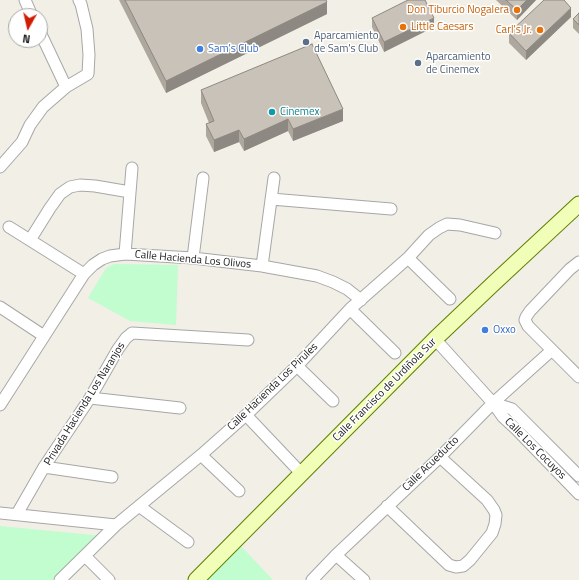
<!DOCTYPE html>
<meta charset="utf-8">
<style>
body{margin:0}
#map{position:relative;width:579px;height:580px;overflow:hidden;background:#f1efe6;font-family:"Titillium Web",sans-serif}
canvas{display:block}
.north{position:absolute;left:8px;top:8px;width:40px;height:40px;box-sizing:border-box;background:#fff;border:1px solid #a6a6a6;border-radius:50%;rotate:188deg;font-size:11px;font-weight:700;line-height:16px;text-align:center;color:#202020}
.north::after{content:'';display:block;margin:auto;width:14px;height:18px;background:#d01c00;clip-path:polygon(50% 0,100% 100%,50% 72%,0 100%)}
</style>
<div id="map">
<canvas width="579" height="580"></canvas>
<div class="north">N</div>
</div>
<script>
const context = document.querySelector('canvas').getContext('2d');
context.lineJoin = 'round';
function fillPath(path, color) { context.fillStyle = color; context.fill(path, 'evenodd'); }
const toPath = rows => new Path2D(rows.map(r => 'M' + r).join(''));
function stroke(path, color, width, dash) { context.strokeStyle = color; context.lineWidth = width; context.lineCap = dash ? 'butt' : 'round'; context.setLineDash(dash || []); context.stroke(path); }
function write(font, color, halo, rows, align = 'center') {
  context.font = font + ' "Titillium Web",sans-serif'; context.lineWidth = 3; context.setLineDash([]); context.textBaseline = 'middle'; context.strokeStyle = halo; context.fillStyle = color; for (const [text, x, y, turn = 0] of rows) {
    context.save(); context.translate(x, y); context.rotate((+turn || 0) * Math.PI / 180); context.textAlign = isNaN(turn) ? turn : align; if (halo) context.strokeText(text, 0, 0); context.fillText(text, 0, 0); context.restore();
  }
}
const park = toPath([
 [114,264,178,265,176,325,130,321,88,298,106,268],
 [0,526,103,536,56,580,0,580],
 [239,544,273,580,203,580]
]);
const street = toPath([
 [25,0,32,16],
 [40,32,66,87],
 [0,167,22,142,30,125,43,107,51,100,66,87,88,74,89,55,87,29,81,4,79,0],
 [271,199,391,209],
 [9,227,84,274],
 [30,240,50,208,60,194,70,187,80,185,95,186,130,192],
 [125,254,132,168],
 [193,258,203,178],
 [408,258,450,299],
 [579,262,570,269,530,311,526,317,525,320,528,326,579,377],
 [262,266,274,178],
 [0,307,44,336],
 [350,309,395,353],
 [435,339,493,403,503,417,516,429,579,494],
 [297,366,333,401],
 [90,398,180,408],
 [493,403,512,409,579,476],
 [0,405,84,274,93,265,102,259,110,256,125,254,193,258,262,266,317,276,333,282,347,289,361,300],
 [246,415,301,473],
 [201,455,239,491],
 [44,467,112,477],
 [139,506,188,542],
 [387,506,449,565,456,567,463,566,470,560,492,533,495,524,496,515,494,510,487,500,440,457],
 [0,513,116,525],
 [17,514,44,467,90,398,118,349,126,338,132,333,248,340],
 [336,555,364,580],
 [85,556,109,580],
 [60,580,116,525,201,455,246,415,297,366,350,309,408,258,429,235,439,228,447,224,460,225,495,233],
 [312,580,336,555,440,457,493,403,552,350]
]);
const secondary = toPath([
 [196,580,435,339,494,283,579,204]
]);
const wall = toPath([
 [119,0,326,0,327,14,166,93],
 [496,0,536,0,517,20],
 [579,13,579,34,573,28,573,19],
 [571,17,526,60,509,43,509,33],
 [372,18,434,27,384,52,372,27],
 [201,90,343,121,293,141,288,131,244,151,239,142,214,152,206,136,206,124,209,123,201,103]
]);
const shadedWall = toPath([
 [527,0,536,0,517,20,517,10],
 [327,2,327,14,166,93,166,81],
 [571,8,571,17,526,60,526,51],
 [434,18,434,27,384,52,384,42],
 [343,109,343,121,293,141,293,129],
 [288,119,288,131,244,151,244,139],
 [239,130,239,142,214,152,214,140]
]);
const building = toPath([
 [125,0,326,0,327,2,166,81,125,0],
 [408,0,425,0,434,18,384,42,372,18,408,0],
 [506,0,527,0,517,10,506,0],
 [544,0,564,0,571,8,526,51,509,33,544,0],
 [579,13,579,25,573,19,579,13],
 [312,44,343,109,293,129,288,119,244,139,239,130,214,140,206,124,214,121,201,90,312,44]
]);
const markers = [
 [517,10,4,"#e8710a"],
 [403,27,4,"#e8710a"],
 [540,30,4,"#e8710a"],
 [306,42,4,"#5c6f8a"],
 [200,49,4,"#3f7fe0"],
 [418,63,4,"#5c6f8a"],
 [272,112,4,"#0f9aa8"],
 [485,330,4,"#3f7fe0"]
];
const foodNames = [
 ["Don Tiburcio Nogalera",509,10],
 ["Little Caesars",411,27,"left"],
 ["Carl's Jr.",532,30]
];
const serviceNames = [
 ["Aparcamiento",314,36],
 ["de Sam's Club",314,49],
 ["Aparcamiento",426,57],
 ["de Cinemex",426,70]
];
const shopNames = [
 ["Sam's Club",208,49],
 ["Oxxo",493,330]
];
const cultureNames = [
 ["Cinemex",280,112]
];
const streetNames = [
 ["Calle Hacienda Los Olivos",193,260,5],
 ["Calle Hacienda Los Pirules",273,387,-44],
 ["Calle Francisco de Urdiñola Sur",385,390,-45],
 ["Privada Hacienda Los Naranjos",85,404,-58],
 ["Calle Los Cocuyos",535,449,45],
 ["Calle Acueducto",431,464,-44]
];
fillPath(park, '#c1fdce');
stroke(street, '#a7a7a7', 13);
stroke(secondary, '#5f7e00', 17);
stroke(street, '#fff', 11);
stroke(secondary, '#f1feb7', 15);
fillPath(wall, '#ada79e');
fillPath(shadedWall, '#8d8881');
fillPath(building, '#c9c2b8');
stroke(building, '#8d8881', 1);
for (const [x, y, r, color] of markers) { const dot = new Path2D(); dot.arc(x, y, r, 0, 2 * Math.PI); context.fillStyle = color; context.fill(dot); stroke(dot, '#fff', 1.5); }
write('11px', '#c56008', '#fff', foodNames, 'right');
write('11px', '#4e5e75', '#fff', serviceNames, 'left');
write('11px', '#366cbe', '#fff', shopNames, 'left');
write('11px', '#0d838f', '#fff', cultureNames, 'left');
write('11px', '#202020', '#fff', streetNames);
</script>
